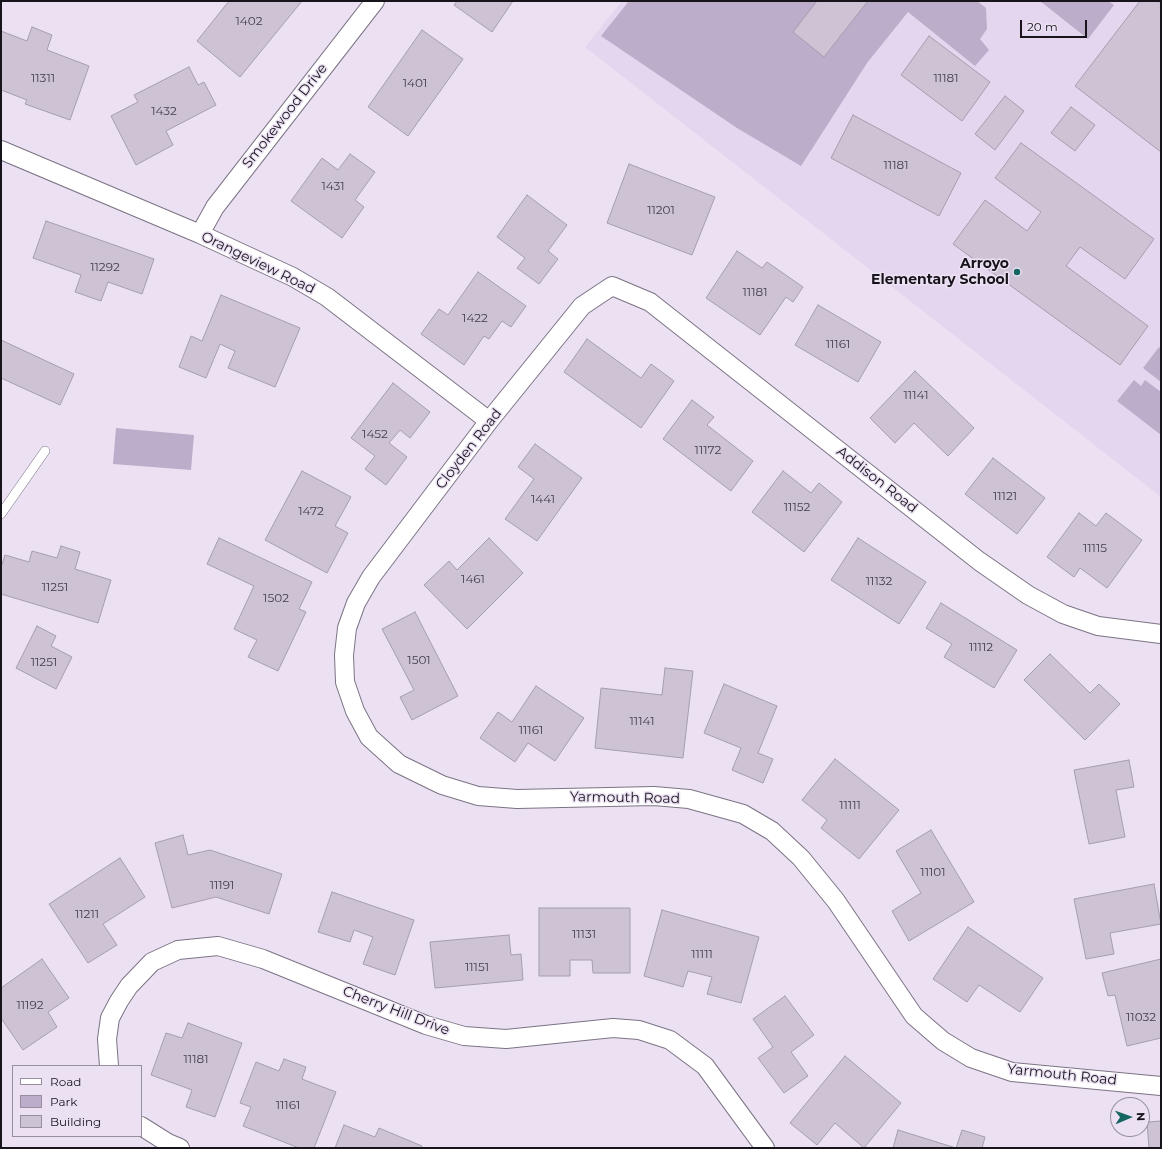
<!DOCTYPE html>
<style>
body{margin:0}
#map{position:relative;width:1162px;height:1149px;overflow:hidden;background:#ebe1f3;font-family:Montserrat,sans-serif}
canvas{display:block}
.frame{position:absolute;inset:0;border:2px solid #18141b;pointer-events:none}
.legend{position:absolute;left:12px;top:1065px;width:130px;height:72px;box-sizing:border-box;background:#ebe1f3;border:1px solid #978f9d;margin:0;padding:5px 7px;list-style:none;font-size:12px;color:#18141b}
.legend li{display:flex;align-items:center;gap:8px;height:20px}
.legend b{width:20px;border:1px solid #978f9d}
.north{position:absolute;left:1110px;top:1097px;width:40px;height:40px;box-sizing:border-box;background:#ebe1f3;border:1px solid #978f9d;border-radius:50%;rotate:88deg;font-size:11px;font-weight:700;line-height:16px;text-align:center;color:#18141b}
.north::after{content:'';display:block;margin:auto;width:14px;height:18px;background:#176560;clip-path:polygon(50% 0,100% 100%,50% 72%,0 100%)}
.scale{position:absolute;left:1020px;top:20px;width:67px;height:18px;box-sizing:border-box;border:2px solid #18141b;border-top:0;padding-left:5px;font-size:12px;line-height:14px;white-space:nowrap;color:#18141b;-webkit-text-stroke:3px #ebe1f3;paint-order:stroke}
</style>
<div id="map">
<canvas width="1162" height="1149"></canvas>
<div class="frame"></div>
<ul class="legend">
<li><b style="height:5px;background:#fff"></b>Road</li>
<li><b style="height:11px;background:#bcadca"></b>Park</li>
<li><b style="height:11px;background:#cdc3d5"></b>Building</li>
</ul>
<div class="north">N</div>
<div class="scale">20 m</div>
</div>
<script>
const context = document.querySelector('canvas').getContext('2d');
context.lineJoin = 'round';
function fillPath(path, color) { context.fillStyle = color; context.fill(path, 'evenodd'); }
const toPath = rows => new Path2D(rows.map(r => 'M' + r).join(''));
function stroke(path, color, width, dash) { context.strokeStyle = color; context.lineWidth = width; context.lineCap = dash ? 'butt' : 'round'; context.setLineDash(dash || []); context.stroke(path); }
function write(font, color, halo, rows, align = 'center') {
  context.font = font + ' Montserrat,sans-serif'; context.lineWidth = 3; context.setLineDash([]); context.textBaseline = 'middle'; context.strokeStyle = halo; context.fillStyle = color; for (const [text, x, y, turn = 0] of rows) {
    context.save(); context.translate(x, y); context.rotate((+turn || 0) * Math.PI / 180); context.textAlign = isNaN(turn) ? turn : align; if (halo) context.strokeText(text, 0, 0); context.fillText(text, 0, 0); context.restore();
  }
}
const built = toPath([
 [622,1,1161,1,1161,497,585,47]
]);
const green = toPath([
 [629,1,977,1,986,8,987,29,980,39,989,50,975,66,908,12,867,63,801,166,737,128,601,36],
 [1040,1,1108,1,1114,5,1088,39],
 [1159,347,1161,349,1161,382,1143,368],
 [1134,380,1141,386,1145,380,1161,392,1161,435,1117,401],
 [116,428,194,435,191,470,113,464]
]);
const building = toPath([
 [229,1,302,1,240,77,197,41,229,1],
 [457,1,513,1,492,32,454,5,457,1],
 [817,1,868,1,824,57,793,32,817,1],
 [1140,1,1158,1,1161,3,1161,152,1075,86,1140,1],
 [32,27,52,35,47,50,89,66,70,120,25,104,27,100,1,90,1,31,27,41,32,27],
 [422,30,463,59,408,136,368,107,422,30],
 [929,36,990,82,962,121,901,75,929,36],
 [189,67,198,85,204,82,216,105,166,131,173,145,136,165,111,116,138,102,134,95,189,67],
 [1005,96,1024,111,995,150,975,134,1005,96],
 [1071,107,1095,125,1075,151,1051,133,1071,107],
 [853,115,961,173,939,216,831,158,853,115],
 [1021,143,1154,239,1125,279,1080,247,1066,266,1148,326,1120,365,953,244,985,200,1027,231,1041,212,995,178,1021,143],
 [350,154,375,172,355,200,364,207,342,238,291,201,322,158,338,170,350,154],
 [629,164,715,197,692,255,607,223,629,164],
 [527,195,567,225,548,251,558,259,539,284,517,268,525,258,497,237,527,195],
 [46,221,154,259,142,294,108,282,101,301,75,292,81,275,33,258,46,221],
 [737,251,762,268,767,262,803,287,793,302,786,297,760,335,706,298,737,251],
 [478,272,526,306,511,327,502,321,489,339,484,336,464,365,421,334,439,309,448,315,478,272],
 [221,295,300,328,275,387,228,368,235,351,220,344,206,378,179,367,191,336,202,341,221,295],
 [818,305,881,342,858,382,795,345,818,305],
 [587,339,641,378,651,364,674,381,641,428,564,372,587,339],
 [1,340,74,374,60,405,1,378,1,340],
 [915,371,974,428,948,456,914,423,895,443,870,418,915,371],
 [393,383,430,412,410,438,400,430,389,443,407,457,386,485,365,469,375,456,351,438,393,383],
 [692,400,714,417,707,425,753,461,731,491,663,439,692,400],
 [535,444,582,478,537,541,505,519,534,479,518,467,535,444],
 [993,458,1045,498,1017,534,965,494,993,458],
 [302,471,351,497,335,526,348,533,327,573,265,540,302,471],
 [783,471,811,493,819,483,842,502,804,552,752,512,783,471],
 [1079,513,1096,526,1106,513,1142,540,1107,588,1080,568,1074,577,1047,557,1079,513],
 [219,538,312,582,299,609,306,612,278,671,248,657,257,640,234,629,254,586,207,564,219,538],
 [489,538,523,573,467,629,424,585,449,561,457,570,489,538],
 [858,538,926,582,899,624,831,580,858,538],
 [61,546,80,552,75,569,111,580,98,623,1,594,1,567,5,555,29,562,32,551,57,558,61,546],
 [941,603,1017,650,994,688,944,657,952,644,926,628,941,603],
 [415,612,458,696,412,720,400,697,414,690,382,629,415,612],
 [37,626,56,636,51,646,72,657,56,689,16,668,37,626],
 [1050,654,1090,693,1099,684,1120,704,1085,740,1024,680,1050,654],
 [665,668,693,671,683,758,595,748,601,688,662,695,665,668],
 [724,684,777,706,758,753,773,759,763,783,732,770,741,748,704,733,724,684],
 [536,686,584,718,555,761,528,743,515,762,480,738,498,712,512,722,536,686],
 [835,759,899,810,859,859,821,828,827,820,802,800,835,759],
 [1129,760,1134,787,1116,790,1125,837,1089,844,1074,770,1129,760],
 [931,830,974,902,909,941,892,911,921,893,896,851,931,830],
 [183,835,188,855,210,850,282,874,269,914,216,897,172,908,155,843,183,835],
 [120,858,145,897,103,924,117,945,88,963,49,904,120,858],
 [1154,884,1161,924,1110,933,1114,954,1086,959,1074,899,1154,884],
 [332,892,414,920,395,975,363,964,373,937,354,930,350,942,318,932,332,892],
 [539,908,630,908,630,973,593,973,592,960,570,960,570,976,539,976,539,908],
 [662,910,759,937,741,1003,707,994,712,977,688,971,683,987,644,976,662,910],
 [968,927,1043,978,1020,1012,979,985,967,1002,933,979,968,927],
 [509,935,511,955,521,954,523,980,435,988,430,942,509,935],
 [42,959,69,998,48,1012,57,1027,23,1050,1,1018,1,988,42,959],
 [1161,959,1161,1038,1127,1046,1115,995,1108,996,1102,973,1161,959],
 [785,996,814,1035,791,1052,808,1076,784,1093,758,1058,773,1047,753,1019,785,996],
 [188,1023,242,1043,215,1117,186,1107,192,1090,151,1075,166,1033,182,1038,188,1023],
 [845,1056,901,1103,864,1148,835,1123,817,1145,790,1123,845,1056],
 [284,1059,306,1067,302,1079,336,1092,314,1148,299,1148,243,1126,251,1107,240,1103,256,1062,279,1071,284,1059],
 [1161,1121,1161,1148,1149,1148,1147,1122,1161,1121],
 [344,1125,375,1137,379,1128,422,1146,421,1148,335,1148,344,1125],
 [898,1130,956,1148,962,1130,985,1137,982,1148,893,1148,898,1130]
]);
const lane = toPath([
 [1,514,45,451]
]);
const street = toPath([
 [1,150,200,234,293,277,327,297,489,421],
 [200,234,215,207,375,1],
 [1161,634,1098,626,1063,614,1028,595,979,561,650,302,612,286,582,306,489,421,371,577,356,603,347,628,344,655,345,682,355,711,369,737,399,764,442,785,478,796,517,799,654,796,689,799,743,814,772,831,801,858,836,901,914,1016,943,1041,971,1058,1012,1072,1161,1086],
 [109,1066,107,1039,110,1018,119,1001,129,986,152,962,178,950,218,946,263,959,426,1025,464,1036,506,1039,613,1028,639,1030,670,1040,705,1066,765,1148],
 [141,1126,168,1143,180,1148]
]);
const markers = [
 [1017,272,4,"#176560"]
];
const numberNames = [
 ["1402",249,21],
 ["11311",43,78],
 ["11181",946,78],
 ["1401",415,83],
 ["1432",164,111],
 ["11181",896,165],
 ["1431",333,186],
 ["11201",661,210],
 ["11292",105,267],
 ["11181",755,292],
 ["1422",475,318],
 ["11161",838,344],
 ["11141",916,395],
 ["1452",375,434],
 ["11172",708,450],
 ["11121",1005,496],
 ["1441",543,499],
 ["11152",797,507],
 ["1472",311,511],
 ["11115",1095,548],
 ["1461",473,579],
 ["11132",879,581],
 ["11251",55,587],
 ["1502",276,598],
 ["11112",981,647],
 ["1501",419,660],
 ["11251",44,662],
 ["11141",642,721],
 ["11161",531,730],
 ["11111",850,805],
 ["11101",933,872],
 ["11191",222,885],
 ["11211",87,914],
 ["11131",584,934],
 ["11111",702,954],
 ["11151",477,967],
 ["11192",30,1005],
 ["11032",1141,1017],
 ["11181",196,1059],
 ["11161",288,1105]
];
const streetNames = [
 ["Smokewood Drive",285,116,-52],
 ["Orangeview Road",258,263,26],
 ["Cloyden Road",469,449,-52],
 ["Addison Road",877,480,38],
 ["Yarmouth Road",625,798,1],
 ["Cherry Hill Drive",396,1011,21],
 ["Yarmouth Road",1062,1075,6]
];
const poiNames = [
 ["Arroyo",1009,264],
 ["Elementary School",1009,280]
];
fillPath(built, '#e4d6ef');
fillPath(green, '#bcadca');
fillPath(building, '#cdc3d5');
stroke(building, '#a69dae', 1);
stroke(lane, '#7c7384', 10);
stroke(street, '#7c7384', 20);
stroke(lane, '#fff', 9);
stroke(street, '#fff', 18);
for (const [x, y, r, color] of markers) { const dot = new Path2D(); dot.arc(x, y, r, 0, 2 * Math.PI); context.fillStyle = color; context.fill(dot); stroke(dot, '#ebe1f3', 1.5); }
write('12px', '#45404a', null, numberNames);
write('14px', '#18141b', '#ebe1f3', streetNames);
write('bold 14px', '#18141b', '#ebe1f3', poiNames, 'right');
</script>
